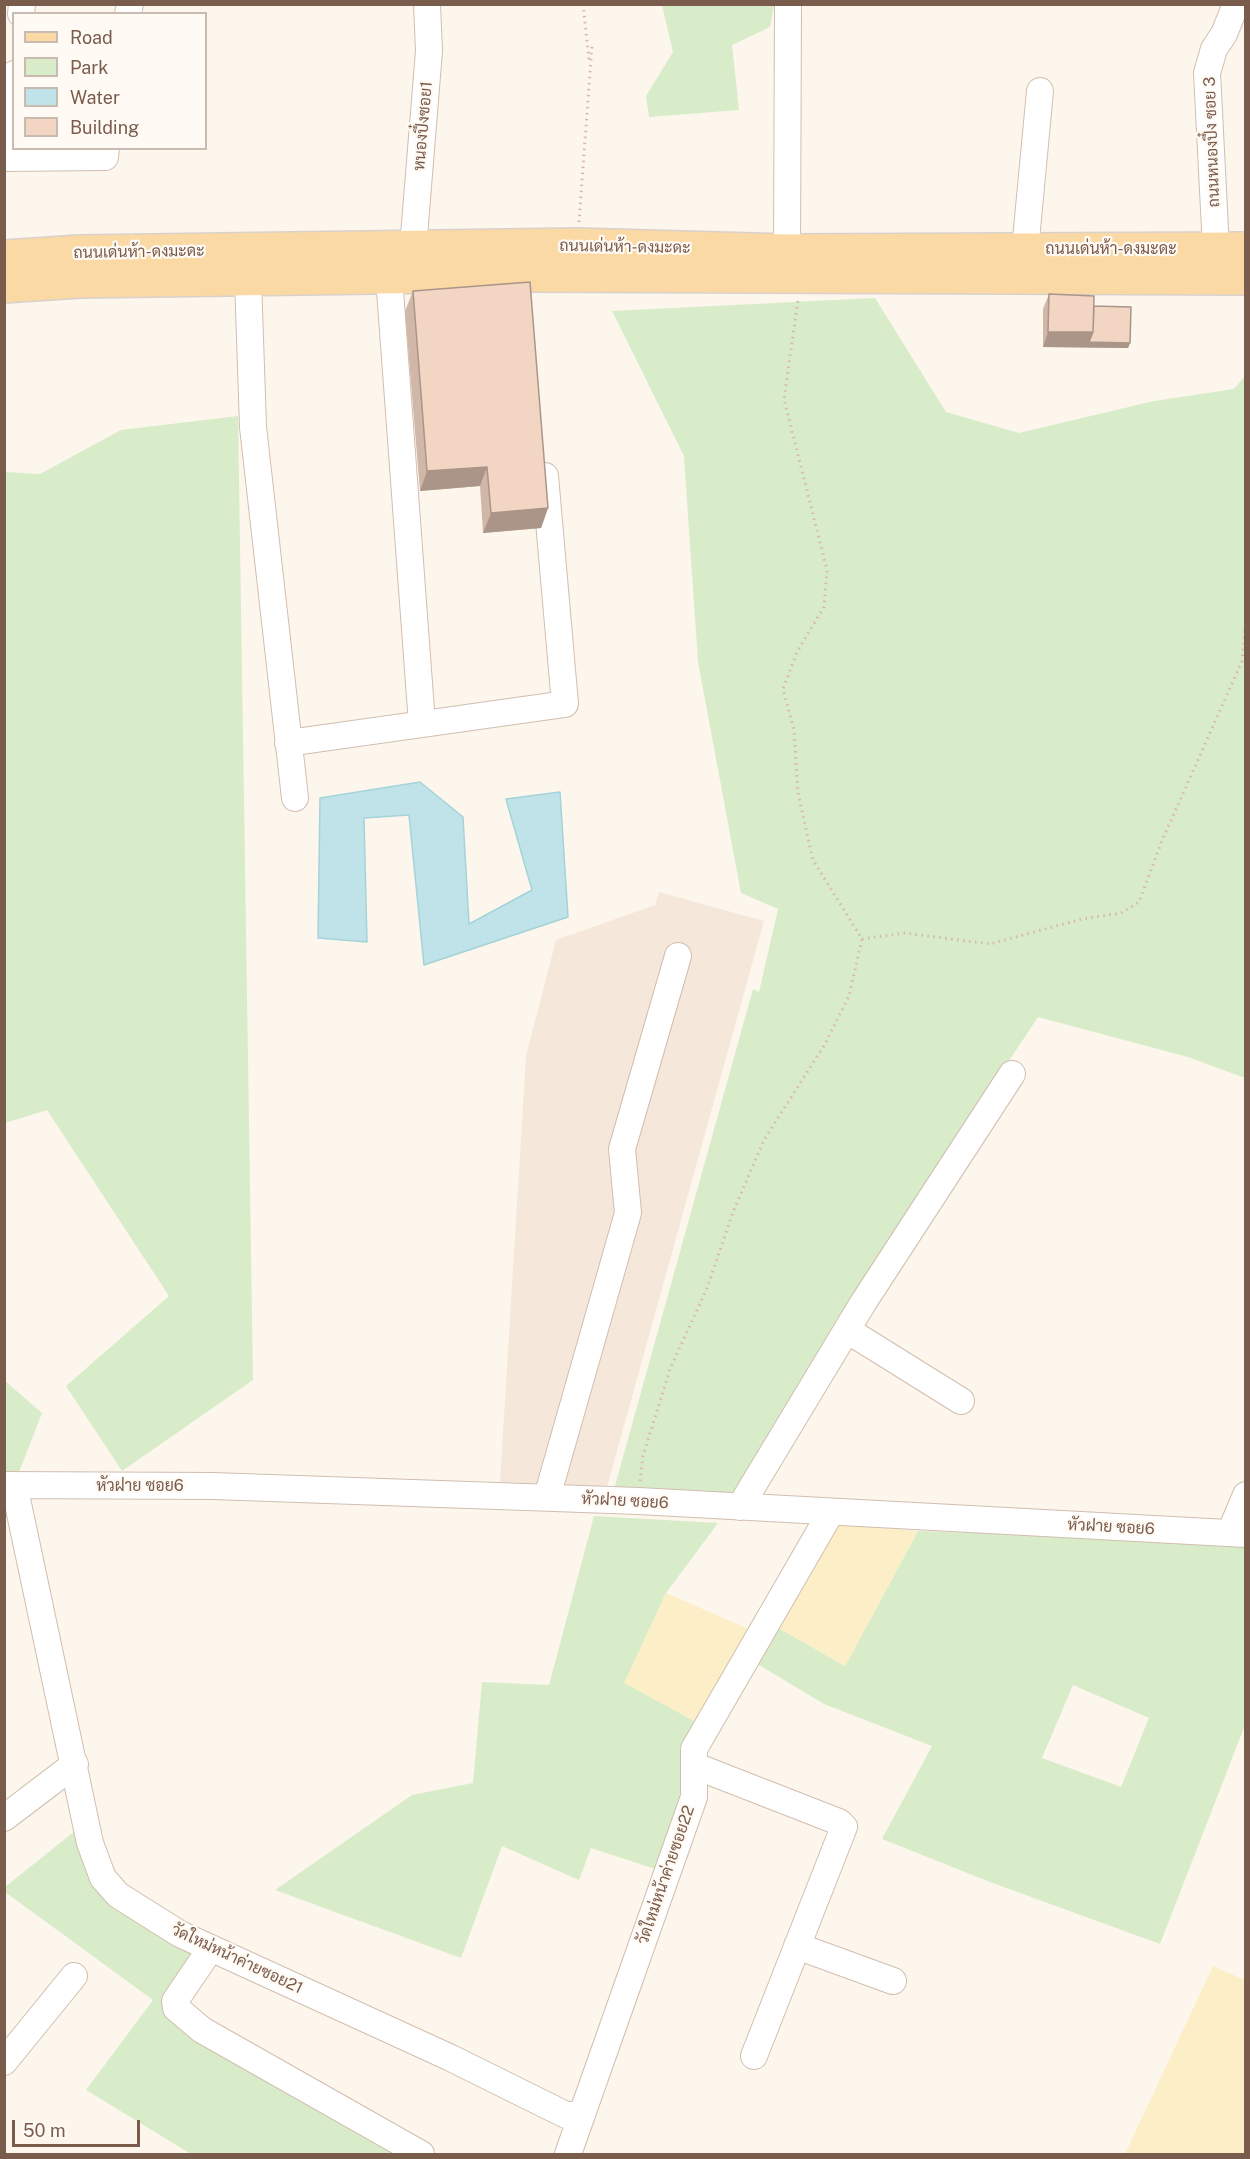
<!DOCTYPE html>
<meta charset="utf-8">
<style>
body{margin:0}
#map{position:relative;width:1250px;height:2159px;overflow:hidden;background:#fdf6ec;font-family:"Public Sans",sans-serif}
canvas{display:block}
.frame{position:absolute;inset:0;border:6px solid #7a5c4d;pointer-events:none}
.legend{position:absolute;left:12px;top:12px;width:195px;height:138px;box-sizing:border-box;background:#fffaf3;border:2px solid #cabbb1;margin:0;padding:8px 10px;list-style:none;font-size:18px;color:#7a5c4d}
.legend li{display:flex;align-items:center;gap:12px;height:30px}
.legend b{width:30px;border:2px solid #cabbb1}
.scale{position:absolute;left:12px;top:2120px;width:128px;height:27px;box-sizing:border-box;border:3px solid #7a5c4d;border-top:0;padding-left:8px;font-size:18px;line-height:21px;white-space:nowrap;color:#7a5c4d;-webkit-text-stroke:4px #fffaf3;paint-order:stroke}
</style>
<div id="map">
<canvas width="1250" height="2159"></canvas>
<div class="frame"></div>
<ul class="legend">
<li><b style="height:8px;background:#fbd9a5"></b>Road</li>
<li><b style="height:16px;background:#d8ecc9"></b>Park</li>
<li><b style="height:16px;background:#bfe3e8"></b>Water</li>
<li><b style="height:16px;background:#f3d5c3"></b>Building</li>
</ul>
<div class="scale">50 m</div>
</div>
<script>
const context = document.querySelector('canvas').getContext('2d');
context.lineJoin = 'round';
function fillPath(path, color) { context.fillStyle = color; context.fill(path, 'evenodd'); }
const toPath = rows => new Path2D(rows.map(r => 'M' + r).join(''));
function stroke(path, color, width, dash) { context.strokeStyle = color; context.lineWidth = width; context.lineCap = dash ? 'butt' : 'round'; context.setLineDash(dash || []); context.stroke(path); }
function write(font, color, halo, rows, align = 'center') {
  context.font = font + ' "Public Sans",Sarabun,sans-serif'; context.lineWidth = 4.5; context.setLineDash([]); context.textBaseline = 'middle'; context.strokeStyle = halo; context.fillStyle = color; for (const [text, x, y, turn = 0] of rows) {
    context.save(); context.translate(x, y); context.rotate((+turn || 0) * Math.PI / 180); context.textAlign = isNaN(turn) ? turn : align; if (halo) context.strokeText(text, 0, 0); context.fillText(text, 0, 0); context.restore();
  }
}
const residential = toPath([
 [659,892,764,921,607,1487,500,1482,526,1056,556,940,655,905]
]);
const green = toPath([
 [662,5,774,5,770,27,732,45,739,110,649,117,646,96,673,52],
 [875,298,946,412,1019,433,1154,401,1234,389,1245,376,1245,1078,1188,1057,1038,1017,960,1135,740,1507,611,1500,753,989,759,992,778,909,741,893,698,662,684,456,612,311],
 [238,416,253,1380,122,1471,66,1386,169,1296,47,1110,5,1123,5,472,40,474,121,430],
 [4,1380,42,1413,14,1485,5,1485],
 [594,1516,718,1523,666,1593,625,1683,700,1724,689,1799,661,1871,591,1848,579,1880,502,1846,461,1958,275,1890,412,1795,473,1783,482,1682,549,1685],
 [918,1531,1245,1542,1245,1725,1160,1944,990,1882,882,1839,932,1746,824,1704,754,1662,775,1626,845,1666],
 [1073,1685,1149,1718,1121,1787,1042,1758],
 [80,1827,90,1875,198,1956,170,2000,170,2020,394,2154,191,2154,86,2090,153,2000,5,1892,5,1887]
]);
const sand = toPath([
 [834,1523,918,1531,845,1666,775,1626],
 [666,1593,753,1631,700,1724,624,1683],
 [1213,1966,1245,1980,1245,2154,1125,2154]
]);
const water = toPath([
 [420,782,463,817,469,924,532,890,506,799,560,792,568,917,424,965,409,815,364,818,367,942,318,938,320,798,420,782]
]);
const path = toPath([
 [583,4,589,60],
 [579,222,592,45],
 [862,939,905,933,990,944,1082,919,1121,913,1139,902,1161,843,1242,661,1246,620],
 [640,1481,643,1456,670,1369,707,1288,733,1212,764,1140,825,1044,849,996,862,939,813,860,798,793,794,730,783,689,797,652,824,607,827,570,784,399,798,300]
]);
const minor = toPath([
 [21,14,22,4],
 [128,14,130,4],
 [4,144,14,74],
 [4,158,105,157,106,148],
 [413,248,429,51,427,4],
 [1216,249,1207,73,1214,49,1224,34,1236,4],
 [1025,250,1040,91],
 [787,251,788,4],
 [389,277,422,724],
 [248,279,253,427,295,798],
 [288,743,565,704,545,476],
 [847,1330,961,1401],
 [4,1485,213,1486,639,1501,1246,1534],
 [14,1485,90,1843,103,1878,118,1895,180,1934,451,2058,566,2115,582,2115],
 [547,1497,628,1213,622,1149,678,956],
 [740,1507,863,1303,1012,1074],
 [1230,1533,1246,1495],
 [696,1771,703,1769,839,1822,844,1827,754,2056],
 [4,1818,75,1764],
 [797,1946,893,1981],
 [211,1948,175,2001,176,2008,202,2030,421,2154],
 [4,2062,74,1976],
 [568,2154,694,1797,694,1749,831,1512]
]);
const major = toPath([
 [4,257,79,252,577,245,787,251,1246,249],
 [4,286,80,281,527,275,1246,278]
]);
const wall = toPath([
 [413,291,548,508,541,528,483,533,480,486,420,491,405,311],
 [1049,294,1094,306,1130,343,1128,348,1043,347,1043,309]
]);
const shadedWall = toPath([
 [1048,332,1093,332,1130,343,1128,348,1043,347],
 [487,467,480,486,420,491,427,471],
 [548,508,541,528,483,533,491,513]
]);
const building = toPath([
 [530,282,548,508,491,513,487,467,427,471,413,291,530,282],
 [1049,294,1094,296,1093,332,1048,332,1049,294],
 [1094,306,1131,307,1130,343,1089,342,1093,332,1094,306]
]);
const streetNames = [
 ["หนองปึ๋งซอย1",423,126,-85],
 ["ถนนหนองปึ๋ง ซอย 3",1212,142,-92],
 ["ถนนเด่นห้า-ดงมะดะ",625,247,1],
 ["ถนนเด่นห้า-ดงมะดะ",1111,249],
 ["ถนนเด่นห้า-ดงมะดะ",139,252,-1],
 ["หัวฝาย ซอย6",140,1486],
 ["หัวฝาย ซอย6",625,1501,3],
 ["หัวฝาย ซอย6",1111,1527,3],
 ["วัดใหม่หน้าค่ายซอย22",666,1875,-71],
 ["วัดใหม่หน้าค่ายซอย21",237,1959,25]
];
fillPath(residential, '#f5e8da');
fillPath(green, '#d8ecc9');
fillPath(sand, '#fcefc7');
fillPath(water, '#bfe3e8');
stroke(water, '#a5d3da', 1.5);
stroke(minor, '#d1beb0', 28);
stroke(major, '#dad1cd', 36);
stroke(path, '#d9b8a5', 3, [1.5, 4.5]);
stroke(minor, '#fff', 26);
stroke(major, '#fbd9a5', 33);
fillPath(wall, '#d1b7a8');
fillPath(shadedWall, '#aa9588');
fillPath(building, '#f3d5c3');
stroke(building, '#aa9588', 1.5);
write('16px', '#7a5c4d', '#fffaf3', streetNames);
</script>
